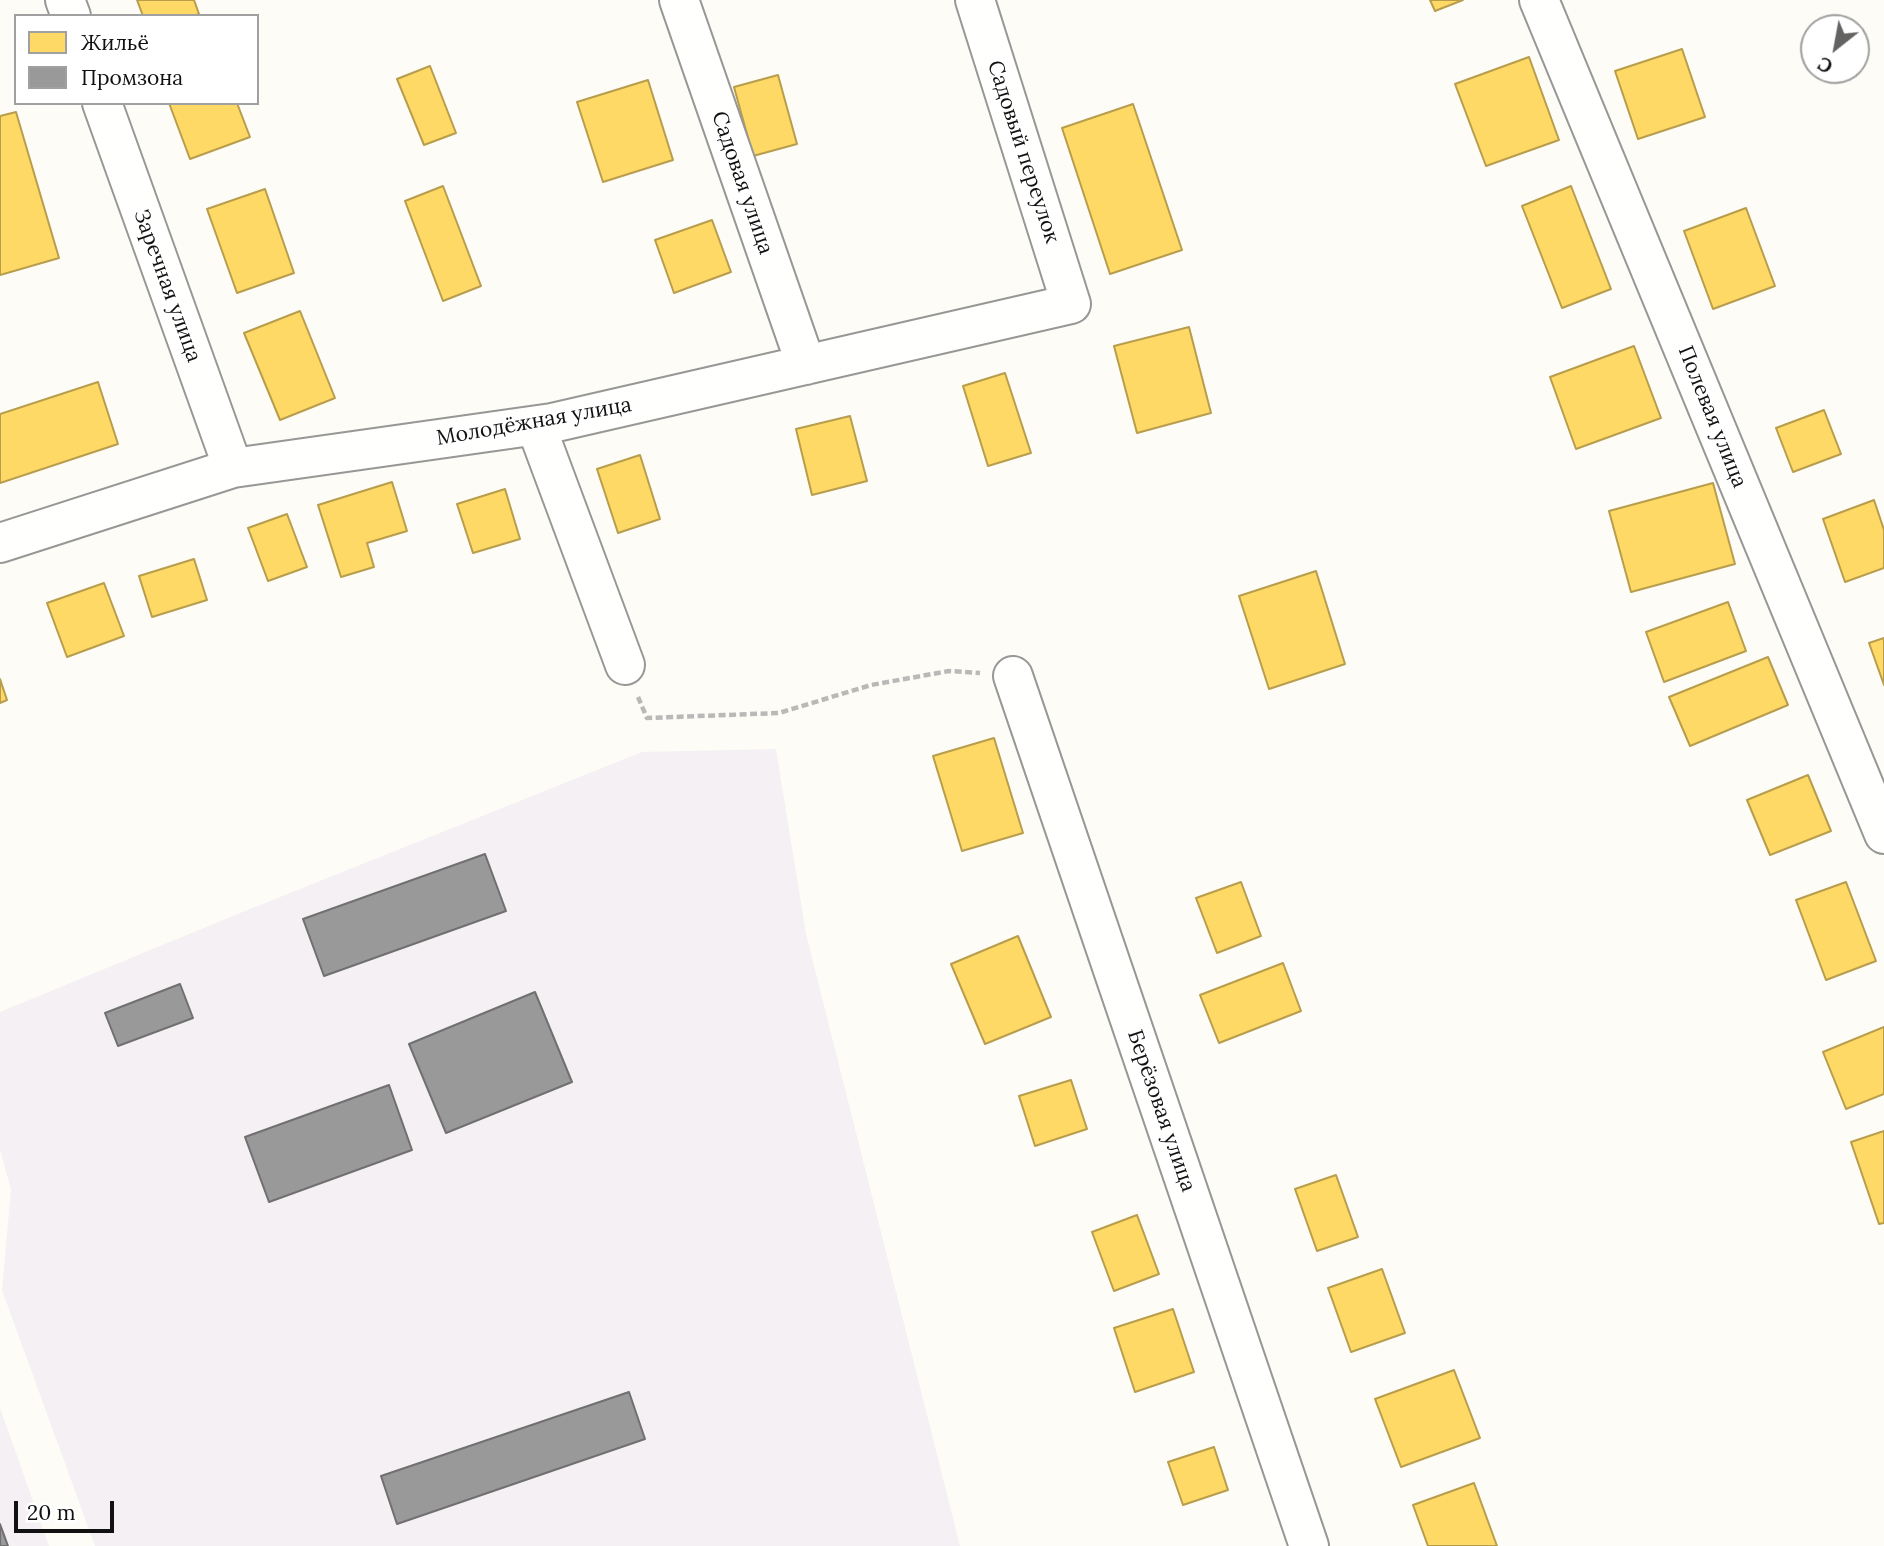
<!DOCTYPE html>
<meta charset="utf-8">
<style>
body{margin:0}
#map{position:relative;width:1884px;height:1546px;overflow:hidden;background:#fdfcf7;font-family:Lora,serif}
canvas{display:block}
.legend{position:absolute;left:14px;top:14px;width:245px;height:91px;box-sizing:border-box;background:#fff;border:2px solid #a0a0a0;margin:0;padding:9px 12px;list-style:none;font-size:21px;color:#111}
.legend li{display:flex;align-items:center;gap:14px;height:35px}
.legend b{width:35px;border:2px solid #a0a0a0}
.north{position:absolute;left:1800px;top:14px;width:70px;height:70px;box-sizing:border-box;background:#fff;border:2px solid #a0a0a0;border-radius:50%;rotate:211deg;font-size:19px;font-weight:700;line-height:28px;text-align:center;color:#111}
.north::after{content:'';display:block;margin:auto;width:24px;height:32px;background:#646362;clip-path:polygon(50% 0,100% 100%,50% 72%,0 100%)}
.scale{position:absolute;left:14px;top:1501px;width:100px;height:32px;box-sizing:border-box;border:4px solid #111;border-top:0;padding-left:9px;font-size:21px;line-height:24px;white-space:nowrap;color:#111;-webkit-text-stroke:5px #fff;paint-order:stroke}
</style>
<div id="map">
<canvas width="1884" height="1546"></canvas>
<ul class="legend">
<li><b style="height:19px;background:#ffd966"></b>Жильё</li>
<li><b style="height:19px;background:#999"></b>Промзона</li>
</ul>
<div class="north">С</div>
<div class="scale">20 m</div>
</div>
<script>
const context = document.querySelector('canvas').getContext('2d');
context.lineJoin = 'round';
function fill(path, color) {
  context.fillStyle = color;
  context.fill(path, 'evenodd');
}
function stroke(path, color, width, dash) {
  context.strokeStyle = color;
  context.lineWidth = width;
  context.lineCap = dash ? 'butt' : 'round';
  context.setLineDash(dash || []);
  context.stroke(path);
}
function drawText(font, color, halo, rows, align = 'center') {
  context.font = font + ' Lora,serif';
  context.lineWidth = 7;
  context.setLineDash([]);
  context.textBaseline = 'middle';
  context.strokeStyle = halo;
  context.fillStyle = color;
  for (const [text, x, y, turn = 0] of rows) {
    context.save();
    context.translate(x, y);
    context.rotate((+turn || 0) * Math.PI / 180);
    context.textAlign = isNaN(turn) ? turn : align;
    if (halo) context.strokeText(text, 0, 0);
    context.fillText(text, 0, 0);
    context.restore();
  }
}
const industrial = new Path2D(`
 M776,749l30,185 154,612h-865l-93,-256 9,-101 -11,-39v-138l240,-99 402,-161z
 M0,1408l49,138h-49z`);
const homes = new Path2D(`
 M137,0h57l5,14 -5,2h-51z
 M1430,0h33l-28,11z
 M1682,49l23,68 -67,22 -23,-68z
 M1529,57l30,83 -73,26 -31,-82z
 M430,66l26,67 -32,12 -27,-66z
 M778,75l19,69 -44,12 -19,-69z
 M648,80l25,80 -70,22 -26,-80z
 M169,103h68l13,34 -60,22z
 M1133,104l49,146 -72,24 -48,-146z
 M16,112l43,146 -59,17v-159z
 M443,186l38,100 -38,15 -38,-100z
 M1571,186l40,103 -49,19 -40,-102z
 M265,189l29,84 -57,20 -30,-84z
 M1746,208l29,78 -62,23 -29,-78z
 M712,220l19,52 -57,21 -19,-53z
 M300,311l35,87 -55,22 -36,-87z
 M1189,327l22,86 -74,20 -23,-87z
 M1634,346l27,72 -85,31 -26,-72z
 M1005,373l26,80 -43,13 -25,-80z
 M98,382l20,62 -118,39v-69z
 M1824,410l17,44 -48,18 -17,-44z
 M850,416l17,65 -55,14 -16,-66z
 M640,455l20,64 -42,14 -21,-64z
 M392,482l15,49 -40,12 7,24 -33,10 -23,-72z
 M1713,483l22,81 -104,28 -22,-81z
 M505,489l15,50 -47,14 -16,-49z
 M1874,500l10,30v38l-39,14 -22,-63z
 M287,514l20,53 -39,14 -20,-53z
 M194,559l13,41 -55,17 -13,-41z
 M1316,571l29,93 -76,25 -30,-93z
 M104,583l20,53 -57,21 -20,-54z
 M1728,602l18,49 -82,31 -18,-50z
 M1884,638v47l-15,-42z
 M1768,657l20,48 -98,41 -21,-49z
 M0,679l7,21 -7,3z
 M994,738l29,95 -61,18 -29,-95z
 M1808,775l23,56 -61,24 -23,-55z
 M1241,882l20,54 -44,17 -21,-55z
 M1846,882l30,79 -50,19 -30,-80z
 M1018,936l33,81 -66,27 -34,-80z
 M1283,963l18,48 -82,32 -19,-48z
 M1884,1027v67l-38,15 -23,-57z
 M1071,1080l16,49 -52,17 -16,-50z
 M1884,1131v92l-5,1 -28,-82z
 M1336,1175l22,62 -41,14 -22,-62z
 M1137,1215l22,59 -45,17 -22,-59z
 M1382,1269l23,64 -54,19 -23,-64z
 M1173,1309l21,63 -59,20 -21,-64z
 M1454,1370l26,68 -79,29 -26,-68z
 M1214,1447l14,43 -45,15 -15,-43z
 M1474,1483l23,63h-69l-15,-41z`);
const industry = new Path2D(`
 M485,854l21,57 -182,65 -21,-57z
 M180,984l13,34 -75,28 -13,-33z
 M535,992l37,90 -126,51 -37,-89z
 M389,1085l23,65 -143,52 -24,-65z
 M629,1392l16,47 -248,85 -16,-48z
 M0,1524l8,22h-8z`);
const path = new Path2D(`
 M638,697l9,21 132,-5 92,-28 78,-14 31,2`);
const minor = new Path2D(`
 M65,0l6,16
 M679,0l127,365
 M1539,0l345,834
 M102,103l131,365
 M536,426l89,239
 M0,543l233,-75 319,-45 519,-119 -96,-304
 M1013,676l296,870`);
const streetNames = [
 ["Садовый переулок",1023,152,72],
 ["Садовая улица",742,183,71],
 ["Заречная улица",167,286,70],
 ["Полевая улица",1712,417,68],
 ["Молодёжная улица",534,422,-10],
 ["Берёзовая улица",1161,1111,71]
];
fill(industrial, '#f5f0f3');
fill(homes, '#ffd966');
stroke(homes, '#b89d4c', 2);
fill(industry, '#999');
stroke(industry, '#707070', 2);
stroke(minor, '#979795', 42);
stroke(path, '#b9b9b8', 4.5, [7, 3.5]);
stroke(minor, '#fffffe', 38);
drawText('21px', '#111', '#fff', streetNames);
</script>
